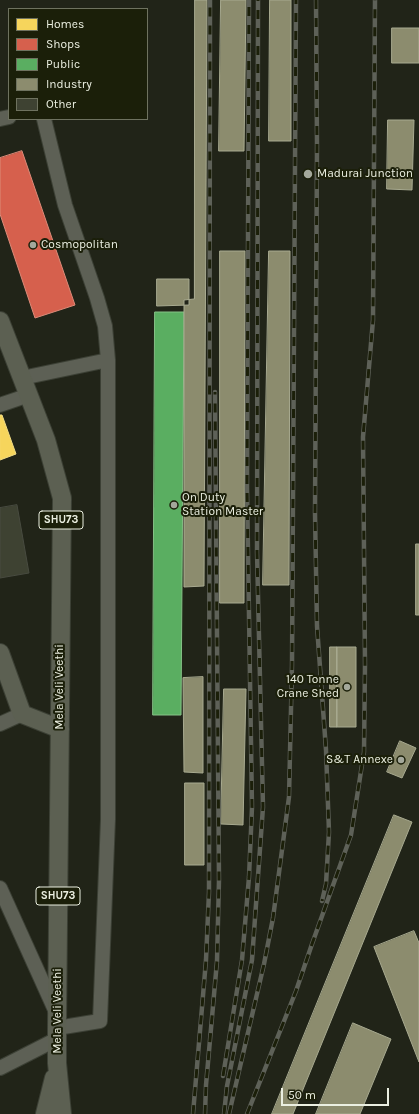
<!DOCTYPE html>
<style>
body{margin:0}
#map{position:relative;width:419px;height:1114px;overflow:hidden;background:#212418;font-family:Karla,sans-serif}
canvas{display:block}
.legend{position:absolute;left:8px;top:8px;width:140px;height:112px;box-sizing:border-box;background:#1b1f09;border:1px solid #6e725f;margin:0;padding:5px 7px;list-style:none;font-size:12px;color:#ebefe1}
.legend li{display:flex;align-items:center;gap:8px;height:20px}
.legend b{width:20px;border:1px solid #6e725f}
.scale{position:absolute;left:281px;top:1088px;width:108px;height:18px;box-sizing:border-box;border:2px solid #ebefe1;border-top:0;padding-left:5px;font-size:12px;line-height:14px;white-space:nowrap;color:#ebefe1;-webkit-text-stroke:3px #1b1f09;paint-order:stroke}
</style>
<div id="map">
<canvas width="419" height="1114"></canvas>
<ul class="legend">
<li><b style="height:11px;background:#f6d55c"></b>Homes</li>
<li><b style="height:11px;background:#d6604d"></b>Shops</li>
<li><b style="height:11px;background:#5aae61"></b>Public</li>
<li><b style="height:11px;background:#8c8c6e"></b>Industry</li>
<li><b style="height:11px;background:#3e4232"></b>Other</li>
</ul>
<div class="scale">50 m</div>
</div>
<script>
const context = document.querySelector('canvas').getContext('2d');
context.lineJoin = 'round';
function fill(path, color) {
  context.fillStyle = color;
  context.fill(path, 'evenodd');
}
function stroke(path, color, width, dash) {
  context.strokeStyle = color;
  context.lineWidth = width;
  context.lineCap = dash ? 'butt' : 'round';
  context.setLineDash(dash || []);
  context.stroke(path);
}
function drawText(font, color, halo, rows, align = 'center') {
  context.font = font + ' Karla,sans-serif';
  context.lineWidth = 4;
  context.setLineDash([]);
  context.textBaseline = 'middle';
  context.strokeStyle = halo;
  context.fillStyle = color;
  for (const [text, x, y, turn = 0] of rows) {
    context.save();
    context.translate(x, y);
    context.rotate((+turn || 0) * Math.PI / 180);
    context.textAlign = isNaN(turn) ? turn : align;
    if (halo) context.strokeText(text, 0, 0);
    context.fillText(text, 0, 0);
    context.restore();
  }
}
const homes = new Path2D(`
 M0,415h2l14,39 -16,6z`);
const shops = new Path2D(`
 M22,151l53,154 -40,13 -35,-104v-56z`);
const public = new Path2D(`
 M155,312h29l-3,403h-28z`);
const industry = new Path2D(`
 M195,0h12l-3,586 -20,1v-287l10,-1z
 M221,0h25l-2,151h-25z
 M270,0h21v141h-22z
 M392,28h27v35h-27z
 M388,120h26l-2,70 -25,-1z
 M220,251h25l-1,352h-24z
 M269,251h21l-1,334h-26z
 M157,279h32v26l-32,1z
 M416,544h3v71h-3z
 M330,647h7v80h-7z
 M337,647h19v80h-19z
 M203,677v96l-19,-1 -1,-94z
 M224,689h22l-3,136 -22,-1z
 M400,741l16,7 -14,30 -15,-6z
 M185,783h19v82h-19z
 M394,815l18,7 -119,292h-21z
 M414,931l5,12v119l-45,-115z
 M353,1023l38,16 -31,75h-44z`);
const building = new Path2D(`
 M17,505l12,68 -29,5v-70z`);
const minor = new Path2D(`
 M0,119l9,-2
 M44,119l21,86 32,93 8,28 3,34v459l-8,202 -43,7
 M22,378l86,-18
 M0,405l29,-10
 M0,724l22,-10
 M0,888l56,124
 M0,1068l57,-29`);
const major = new Path2D(`
 M0,321l46,119 16,58 -5,530v35l5,51
 M0,653l22,61 38,15
 M45,1114l9,-36`);
const rail = new Path2D(`
 M316,0l1,145 -2,368 2,113 9,124 3,82 -3,52 -4,17
 M223,1076l19,-116 7,-83 3,-70 -5,-320 2,-487
 M193,1114l13,-154 3,-68 1,-892
 M205,1114l1,-29 11,-124 2,-81 -4,-488
 M224,1114l3,-28 25,-126 11,-153 -6,-255 1,-552
 M229,1114l35,-150 9,-46 16,-121 3,-132 4,-665
 M247,1114l49,-123 16,-47 39,-109 13,-83 1,-87 -2,-228 10,-117 2,-320`);
const markers = [
 [308,174,5,"#a4a89b"],
 [33,245,4,"#a4a89b"],
 [174,505,4,"#a4a89b"],
 [347,687,4,"#a4a89b"],
 [401,760,4,"#a4a89b"]
];
const shields = [
 [61,520,44],
 [58,896,44]
];
const shieldNames = [
 ["SHU73",61,520],
 ["SHU73",58,896]
];
const poiNames = [
 ["Madurai Junction",317,174],
 ["Cosmopolitan",41,245],
 ["On Duty",182,498],
 ["Station Master",182,512],
 ["140 Tonne",339,680,"right"],
 ["Crane Shed",339,694,"right"],
 ["S&T Annexe",393,760,"right"]
];
const streetNames = [
 ["Mela Veli Veethi",60,687,-90],
 ["Mela Veli Veethi",58,1011,-90]
];
fill(homes, '#f6d55c');
stroke(homes, '#f3dd84', 1);
fill(shops, '#d6604d');
stroke(shops, '#dc8b79', 1);
fill(public, '#5aae61');
stroke(public, '#86c287', 1);
fill(industry, '#8c8c6e');
stroke(industry, '#a8aa90', 1);
fill(building, '#3e4232');
stroke(building, '#484b40', 1);
stroke(minor, '#3c4035', 16);
stroke(major, '#3c4035', 20);
stroke(minor, '#5d6055', 14);
stroke(major, '#5c6052', 18);
stroke(rail, '#5e6158', 4.5);
stroke(rail, '#1b1f09', 3, [9]);
for (const [x, y, r, color] of markers) {
  const dot = new Path2D();
  dot.arc(x, y, r, 0, 2 * Math.PI);
  context.fillStyle = color;
  context.fill(dot);
  stroke(dot, '#1b1f09', 1.5);
}
for (const [x, y, w] of shields) {
  const box = new Path2D();
  box.roundRect(x - w / 2, y - 9, w, 18, 3);
  context.fillStyle = '#1b1f09';
  context.fill(box);
  stroke(box, '#ebefe1', 1);
}
drawText('bold 11px', '#ebefe1', null, shieldNames);
drawText('12px', '#ebefe1', '#1b1f09', poiNames, 'left');
drawText('12px', '#ebefe1', '#1b1f09', streetNames);
</script>
